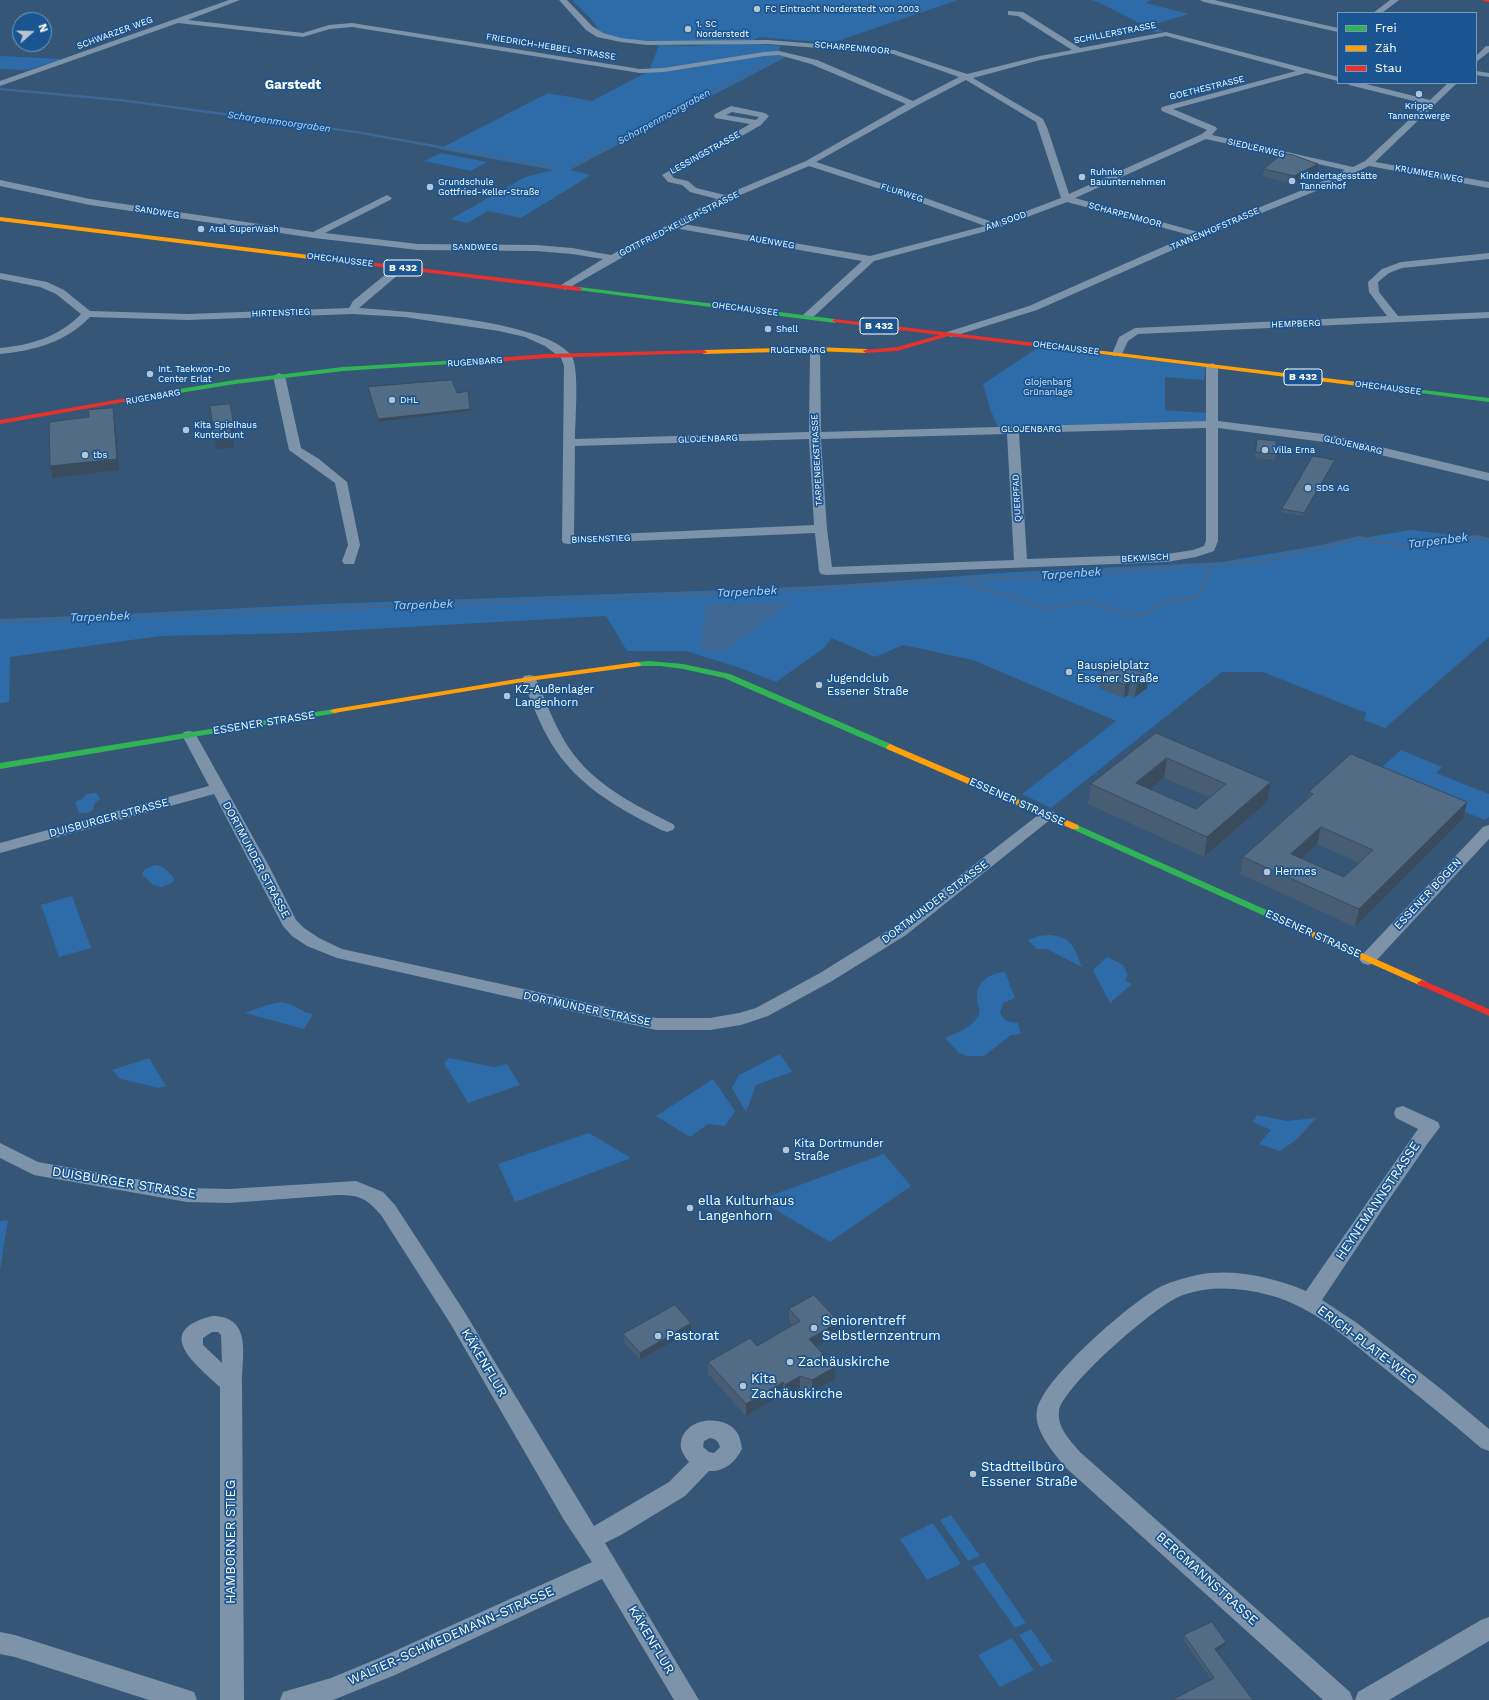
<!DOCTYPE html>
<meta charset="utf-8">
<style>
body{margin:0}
#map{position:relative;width:1489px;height:1700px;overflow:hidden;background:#355677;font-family:"Work Sans",sans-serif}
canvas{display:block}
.legend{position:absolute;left:1337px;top:12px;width:140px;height:72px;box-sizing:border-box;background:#1a5592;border:1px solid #7699be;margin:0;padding:5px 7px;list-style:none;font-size:12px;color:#fff}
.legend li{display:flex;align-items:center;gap:8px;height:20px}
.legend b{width:20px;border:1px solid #7699be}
.north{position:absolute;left:12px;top:12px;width:40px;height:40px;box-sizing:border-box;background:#1a5592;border:1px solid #7699be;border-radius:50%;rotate:70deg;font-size:11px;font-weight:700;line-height:16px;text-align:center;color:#fff}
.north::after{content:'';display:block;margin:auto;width:14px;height:18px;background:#b8c4cf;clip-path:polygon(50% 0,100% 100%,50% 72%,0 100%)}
</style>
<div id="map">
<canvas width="1489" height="1700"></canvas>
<ul class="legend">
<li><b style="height:5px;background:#30b455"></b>Frei</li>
<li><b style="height:5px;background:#ff9f0a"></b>Zäh</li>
<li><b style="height:5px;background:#e5322d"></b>Stau</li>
</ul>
<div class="north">N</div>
</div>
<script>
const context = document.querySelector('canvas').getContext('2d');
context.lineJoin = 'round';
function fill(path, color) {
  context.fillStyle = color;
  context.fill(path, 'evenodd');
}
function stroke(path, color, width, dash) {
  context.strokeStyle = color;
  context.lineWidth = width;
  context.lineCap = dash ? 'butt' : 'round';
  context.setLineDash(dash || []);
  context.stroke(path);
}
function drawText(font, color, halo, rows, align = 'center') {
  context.font = font + ' "Work Sans",sans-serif';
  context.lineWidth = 3.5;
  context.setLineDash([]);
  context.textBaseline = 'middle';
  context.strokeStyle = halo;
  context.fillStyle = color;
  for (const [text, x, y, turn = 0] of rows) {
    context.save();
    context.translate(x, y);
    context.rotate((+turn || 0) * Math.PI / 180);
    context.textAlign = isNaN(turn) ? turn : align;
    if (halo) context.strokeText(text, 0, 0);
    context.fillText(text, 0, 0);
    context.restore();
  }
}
const green = new Path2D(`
 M572,0h386l-127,43 -72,-6 -6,3 -106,3 -45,-8 -10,-15z
 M1089,0h62l-5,3 43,11 -37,11 11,7h-6l-61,-31z
 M748,43l33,3 -4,8 9,3 -216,113 21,5 -70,43 -33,-7 -21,12 -16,-4 74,-42 28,-7 -114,-21 109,-56 44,8 57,-30 10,-26 32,1z
 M0,56l62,3 -34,11 -28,-1z
 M441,153l46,9 -16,9 -47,-10z
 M1039,347l166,20 -1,13 -39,-3v33l41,3v8l-208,6 -8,-18 -7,-25z
 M1410,530l79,9v98l-104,91 -21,-8 2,-7 -103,-41h-41l-171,136 -29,-14 94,-73 -143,-61 -70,-15 -28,12 -43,-19 -8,10 -48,34 -36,-14 -54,-17h-59l-21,-35 -305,17 -141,3 -150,21 -1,45 -9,1v-83l325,-16 487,-17 203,-15 207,-10z
 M1401,750l41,17 -6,6 53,21v23l-4,3 -42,-17 -62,-35z
 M96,793l4,6 -5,4 -2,7 -7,3h-7l-4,-11 7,-3 5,-5z
 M154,865c10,1 13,5 20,13l-1,4 -11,5 -9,-2 -11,-11 2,-4z
 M72,896l19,52 -32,9 -18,-52z
 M1049,935c23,1 25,13 33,32l-35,-18h-11l-8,-9 10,-4z
 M1107,957l16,8 5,10 -3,5 7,4 -22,19 -17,-33z
 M1005,972l10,26 -12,5 -3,9c4,9 8,10 18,11l3,11 -10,1 -27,21h-16l-9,-3 -14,-15c11,-5 27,-10 33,-22 4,-6 -1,-11 -1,-18 0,-17 13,-25 28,-26z
 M281,1002c15,2 20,11 32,12l-9,15 -59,-16 22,-8z
 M780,1054l12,18 -36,13 -10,27 -14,-24 7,-13z
 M149,1058l17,28 -7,2 -38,-9 -9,-9z
 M449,1058l45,9 13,-3 13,21 -52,18 -24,-40z
 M713,1079l22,32 -10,15 -17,-2 -18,13 -34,-21z
 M1257,1115l30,6 29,-3 -20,22 -16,11 -21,-7 12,-14 -18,-8z
 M589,1133l42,25 -116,44 -17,-38z
 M884,1154l27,32 -81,56 -71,-42z
 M8,1220l-8,50v-49z
 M951,1515l29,41 -12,5 -28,-41z
 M933,1523l28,41 -34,16 -27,-41z
 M984,1562l42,61 -11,5 -43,-61z
 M1031,1629l22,32 -12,6 -22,-32z
 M1012,1638l22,32 -34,17 -22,-32z`);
const water = new Path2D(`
 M791,602l-69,51 -21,-4 5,-44z`);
const streamFar1 = new Path2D(`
 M0,89l120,11 236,32 200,36
 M571,167l106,-57v-2l31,-17 10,-2 60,-33`);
const stream = new Path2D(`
 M963,582l85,27 37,-7 23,6 21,8 18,-3 15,-10 36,-6 7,-13 4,-19
 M0,621l658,-25 366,-19 235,-15 100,-24 47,8 72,-9 11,3`);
const street = new Path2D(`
 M229,0h11l-52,20 115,13 26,-8 23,-2 288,46 24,-1 100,-16 15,-1 38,9 96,41 46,-24 -66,-23 -125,-10 -121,1 -26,-3 -24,-5 -11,-7 -27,-30h8l25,26 11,7 18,5 26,3 121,-1 126,10 73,24 73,-18 32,-6 -54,-34 -10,-1v-4l15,1 57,36 86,-16 172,45v4l-32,-8 -133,36 43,18 1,2 -5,6 141,32 12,-6 61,-57 -77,-19 -1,-2h14l68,17 18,-17h9l-82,79 114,20v6l-120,-22 -48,23 -119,48 -165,73 -86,27 -5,-3 1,-2 82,-26 161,-71 -123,-33 -69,26 -124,33 -63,58h-8l-1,-2 1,-2 59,-54 -188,-33 -109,62 -5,-3 1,-2 42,-26 -31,-5 -36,-3 -118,-1 -104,-12 -224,-33 -90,-19v-6l90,19 223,33 74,-37 5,3 -2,2 -65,33 93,11 118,1 36,3 39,7 106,-56 -27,-7 -8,-7 -14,-3 -6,-7 88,-51 -35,-6 -1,-2 1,-2 16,-8 34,7 4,3 -8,9 -89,51 2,2 14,3 8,7 29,7 81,-34 100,-57 -95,-40 -32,-9 -15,1 -100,16 -24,1 -288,-46 -22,2 -27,8 -125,-14 -178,63v-5zM1166,36l130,35 -134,36 -1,2 1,2 45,19 -5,4 -133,60 -21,-64 -5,-11 -70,-41 67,-18zM966,80l70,42 25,76 -66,25 -78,-28 -101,-33 100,-56zM732,112l27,5 -3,3 -30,-5zM1206,139l139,31 -30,15 -117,47 -123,-34zM809,166l102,33 74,27 -115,30 -187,-32 43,-23z
 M1200,0h14l124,28v4l-134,-30z
 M1390,0h9l-17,13h-9z
 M1486,46h3v6l-13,10v-6z
 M1476,71l13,2v4l-13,-2z
 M1489,253v6l-87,9 -13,5 -11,9 1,10 19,24 91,-4v6l-351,16 -10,7 -7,15h-8l-1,-2 7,-17 16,-9 252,-12 -18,-24 -1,-10 14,-13 19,-7z
 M401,264l5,3 -1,2 -46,39c43,3 186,13 212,47 9,12 4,67 4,84l234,-7 1,-83 5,-3 5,3 1,83 385,-11v-55l6,-3 6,3v55l113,14 158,38v8l-158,-38 -113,-15v113l-4,10 -18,6 -29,5 -341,13 -5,-1 -2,-3 -4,-38 -247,11 -5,-1 -1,-3 2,-174 -3,-8 -16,-12 -20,-9 -26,-6 -95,-14 -52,-3 -164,6 -98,-3c-24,25 -56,34 -90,37v-6c31,-3 59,-11 81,-34l-25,-20 -16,-7 -40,-8v-6l47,9 17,8 26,21 98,3 161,-6 4,-7 44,-36zM1206,428v113l-2,5 -11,4 -26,4 -140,5 -8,-126zM1007,434l7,126 -182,7 -5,-38 -6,-90zM809,439l5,86 -240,11 1,-90z
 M279,373l6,3 16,72 18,11 28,23 13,63 -6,19h-10l-2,-3 6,-16 -13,-62 -46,-33 -16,-74z
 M529,675l5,1 2,3c10,23 19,48 33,69 25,37 66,57 104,76l2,3 -2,3 -6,2 -6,-2c-43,-22 -84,-44 -110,-87 -12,-20 -20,-43 -29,-64l2,-3z
 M189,731l5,1 2,3 73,131 27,54 8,8 15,10 23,11 314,69h54l29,-5 17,-5 64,-35 74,-46 148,-115 6,-2 6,2 2,3 -150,120 -74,46 -64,35 -27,9 -31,5h-54l-319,-72 -30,-12 -15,-10 -9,-10 -69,-132 -214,59v-10l209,-57 -27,-51 2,-3z
 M1489,825v14l-115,124 -6,2 -6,-2 -3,-4 3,-4 121,-128z
 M1403,1106l35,16 2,5 -12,16 -40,58 -66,99 35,23 89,70 43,36v22l-8,-3c-33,-29 -68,-56 -102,-84 -34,-27 -67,-58 -110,-69 -28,-7 -57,-10 -86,0 -24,7 -121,92 -124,116 -2,17 11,29 21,41l270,240 3,8h-30l-259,-234c-11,-15 -31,-36 -27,-56 6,-32 96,-110 125,-124 11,-5 23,-8 35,-11 36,-7 75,2 109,16l112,-162 -22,-11 -2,-5 2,-5z
 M0,1143l38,19 149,26 42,1 127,-8 27,11 12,13 69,106 130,215 75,-44 20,-20c-4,-5 -10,-13 -8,-20 4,-24 41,-28 55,-11 4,5 5,12 6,18 -7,13 -17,23 -33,22l-24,25 -64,39 -16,8 94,157h-25l-72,-121 -207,96 -62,25h-53l3,-8 48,-14 46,-19 215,-97 -28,-42 -114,-197 -69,-108c-15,-17 -21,-20 -44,-20l-108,8 -42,-1 -153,-27 -34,-17zM710,1438c6,1 8,3 10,9l-6,6 -5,-1 -6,-5 1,-6z
 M212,1316c41,0 30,40 30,68l2,316h-24v-313c-25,-23 -68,-56 -8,-71zM212,1332h6l3,3 1,28 -19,-18v-7z
 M1489,1617v24l-100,59h-34l3,-8 123,-72z
 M0,1632l15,3 170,54 9,3 3,8h-48l-134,-43 -15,-3z`);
const fast = new Path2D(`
 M579,287l256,32 3,2 -3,2 -258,-33 -1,-1z
 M494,358l3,2 -1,1 -153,10 -108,13 -68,11 -3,-2 3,-2 68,-11 108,-13z
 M1399,387l90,11v4l-92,-12 -1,-1z
 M649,661l34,3 47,10 163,71 1,2 -4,3 -3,-1 -163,-71 -41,-9 -23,-3h-23l-4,-2 4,-2z
 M334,709l4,2 -1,2 -337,56v-6z
 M1075,824l209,94 2,2 -2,2h-6l-206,-93 -1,-2 1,-2z`);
const slow = new Path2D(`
 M0,217l309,38 3,2 -3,2 -309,-38z
 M815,347l51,2 3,2 -3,2 -51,-2 -111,3 -3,-2 3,-2z
 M1087,349l312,38 3,2 -3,2 -314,-39v-2z
 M637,662l4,2 -1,2 -111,15 -195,32 -4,-2 4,-2 195,-32z
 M890,744l188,81 1,2 -1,2h-6l-185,-80 -1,-2z
 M1281,917l144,64 2,2 -5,3 -3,-1 -141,-63 -2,-2z`);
const jam = new Path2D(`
 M1482,0h7v2l-6,-1z
 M309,255l270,32 3,2 -3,2 -272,-33 -1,-1z
 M835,319l252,30 3,2 -3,2 -138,-17 -52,15 -31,2 -3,-2 1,-1 33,-3 43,-12 -107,-13v-2z
 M704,350l3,2 -1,1 -160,5 -52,4 -3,-2 3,-2 52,-4z
 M167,391l3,2 -1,1 -169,30v-4z
 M1422,980l67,29v7l-70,-31 -2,-2z`);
const wall = new Path2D(`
 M1264,169l53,3 -24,12 -30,-8z
 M368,387l89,6 13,18 -92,11z
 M1257,439l19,15 -1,6 -20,-2z
 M1335,460l-1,3 -31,53 -22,-4 1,-3z
 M1099,670l50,5 -2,13 -12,9 -7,-2 -4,3 -25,-10v-4l-2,-1z
 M1156,733l111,69 -63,55 -116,-53 3,-20zM1164,778l46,20 -14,11 -46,-20z
 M1309,792l154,27 -108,108 -115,-53 3,-17 64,-58zM1317,844l42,19 -15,14 -42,-19z
 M789,1309l50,25 -23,13 19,32 -23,13 -12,-4 -15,9 -2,-3 -37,22 -38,-42v-12l49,-16 35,-21 -3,-4z
 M691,1323l1,7 -52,30 -16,-18 -1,-8z
 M1184,1635l42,7 -1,4 -9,5 37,49 -42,-21 -28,-40z`);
const shadedWall = new Path2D(`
 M1318,164l-1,8 -24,12 1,-8z
 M113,408l2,11 4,51 -66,8 -3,-12z
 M470,409v2l-92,11v-3z
 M234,425l2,9h-4l-2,-8z
 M233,438l1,9 -17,2 -2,-9z
 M1335,460l-1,3 -31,53 1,-3z
 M1149,675l-2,13 -12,9 2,-13z
 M1130,682l-2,13 -4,3 1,-13z
 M1167,758l-3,20 -31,25 3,-20z
 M1271,782l-4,20 -63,55 3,-20z
 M1467,802l-4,17 -108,108 4,-18z
 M1321,827l-4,17 -29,27 3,-17z
 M839,1322v12l-30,17v-12z
 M691,1323l1,7 -52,30v-7z
 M835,1367v12l-23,13v-12z
 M800,1376v12l-15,9v-12z
 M783,1382v12l-37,22v-12z
 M1226,1642l-1,4 -11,7 1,-4z`);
const building = new Path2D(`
 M1283,153l10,2 25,9 -24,12 -30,-7z
 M452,380l5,13 11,-2 2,18 -92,10 -10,-32z
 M230,404l4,21 -4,1 3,12 -18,2 -5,-34z
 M113,408l4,51 -67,7 -1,-44 40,-5 -1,-7z
 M1257,439l19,2v13l-20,-2z
 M1313,456l22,4 -31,53 -22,-4z
 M1112,661l37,14 -12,9 -7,-2 -5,3 -24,-10 3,-3 -5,-2z
 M1156,733l115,49 -64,55 -116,-53zM1167,758l59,26 -30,25 -60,-26z
 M1351,754l116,48 -108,107 -116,-52 70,-63 -4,-2zM1321,827l52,23 -29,27 -53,-23z
 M814,1295l25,27 -30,17 26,28 -23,13 -12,-4 -15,9 -2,-3 -37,22 -38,-42 42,-24 7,8 43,-25 -11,-12z
 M675,1305l16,18 -51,30 -17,-19z
 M1212,1622l14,20 -11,7 38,51h-81l42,-22 -30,-43z`);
const markers = [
 [757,9,4,"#b8c4cf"],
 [688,29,4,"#b8c4cf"],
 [1419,94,4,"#b8c4cf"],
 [1082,177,4,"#b8c4cf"],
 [1292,181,4,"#b8c4cf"],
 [430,187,4,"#b8c4cf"],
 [201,229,4,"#b8c4cf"],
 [768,329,4,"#b8c4cf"],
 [150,374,4,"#b8c4cf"],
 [392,400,4,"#b8c4cf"],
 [186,430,4,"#b8c4cf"],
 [1265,450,4,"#b8c4cf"],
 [85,455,4,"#b8c4cf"],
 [1308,488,4,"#b8c4cf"],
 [1069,672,4,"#b8c4cf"],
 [819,685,4,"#b8c4cf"],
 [507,696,4,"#b8c4cf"],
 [1267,872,4,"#b8c4cf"],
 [786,1150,4,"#b8c4cf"],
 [690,1208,4,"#b8c4cf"],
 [814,1328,4,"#b8c4cf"],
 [658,1336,4,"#b8c4cf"],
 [790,1362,4,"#b8c4cf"],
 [743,1386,4,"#b8c4cf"],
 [973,1474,4,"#b8c4cf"]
];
const farPoinames = [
 ["FC Eintracht Norderstedt von 2003",765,9],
 ["1. SC",696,24],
 ["Norderstedt",696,34],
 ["Krippe",1419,106,"center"],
 ["Tannenzwerge",1419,116,"center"],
 ["Ruhnke",1090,172],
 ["Bauunternehmen",1090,182],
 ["Kindertagesstätte",1300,176],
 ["Tannenhof",1300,186],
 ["Grundschule",438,182],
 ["Gottfried-Keller-Straße",438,192],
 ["Aral SuperWash",209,229],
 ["Shell",776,329],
 ["Int. Taekwon-Do",158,369],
 ["Center Erlat",158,379],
 ["DHL",400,400],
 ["Kita Spielhaus",194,425],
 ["Kunterbunt",194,435],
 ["Villa Erna",1273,450],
 ["tbs",93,455],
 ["SDS AG",1316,488]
];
const farStreetnames = [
 ["SCHWARZER WEG",115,33,-20],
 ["SCHILLERSTRASSE",1115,33,-11],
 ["FRIEDRICH-HEBBEL-STRASSE",551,47,9],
 ["SCHARPENMOOR",852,48,5],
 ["GOETHESTRASSE",1207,88,-14],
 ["SIEDLERWEG",1256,148,13],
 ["LESSINGSTRASSE",705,153,-29],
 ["KRUMMER WEG",1429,174,10],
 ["FLURWEG",902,193,18],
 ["SANDWEG",157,212,9],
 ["SCHARPENMOOR",1125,215,15],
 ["AM SOOD",1006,221,-19],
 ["GOTTFRIED-KELLER-STRASSE",679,224,-27],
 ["TANNENHOFSTRASSE",1215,229,-23],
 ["AUENWEG",772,242,10],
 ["SANDWEG",475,247],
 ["OHECHAUSSEE",340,260,7],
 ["OHECHAUSSEE",745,309,7],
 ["HIRTENSTIEG",281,313,-2],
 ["HEMPBERG",1296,324,-2],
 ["OHECHAUSSEE",1066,348,7],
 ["RUGENBARG",798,350],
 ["RUGENBARG",475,362,-4],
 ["OHECHAUSSEE",1388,388,7],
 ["RUGENBARG",153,397,-10],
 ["GLOJENBARG",1031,429],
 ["GLOJENBARG",708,439,-2],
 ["GLOJENBARG",1353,445,13],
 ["TARPENBEKSTRASSE",817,460,-93],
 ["QUERPFAD",1017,498,-93],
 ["BINSENSTIEG",601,539,-2],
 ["BEKWISCH",1145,558,-3]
];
const farParknames = [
 ["Glojenbarg",1048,382],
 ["Grünanlage",1048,392]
];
const farWaternames = [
 ["Scharpenmoorgraben",664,117,-29],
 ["Scharpenmoorgraben",279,122,8]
];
const shields = [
 [403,268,38],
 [879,326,38],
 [1303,377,38]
];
const shieldNames = [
 ["B 432",403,268],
 ["B 432",879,326],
 ["B 432",1303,377]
];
const poiNames = [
 ["Bauspielplatz",1077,666],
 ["Essener Straße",1077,679],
 ["Jugendclub",827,679],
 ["Essener Straße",827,692],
 ["KZ-Außenlager",515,690],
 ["Langenhorn",515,703],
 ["Hermes",1275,872],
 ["Kita Dortmunder",794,1144],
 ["Straße",794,1157]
];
const streetNames = [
 ["ESSENER STRASSE",264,723,-9],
 ["ESSENER STRASSE",1017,802,24],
 ["DUISBURGER STRASSE",109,818,-15],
 ["DORTMUNDER STRASSE",256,860,62],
 ["ESSENER BOGEN",1428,894,-47],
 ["DORTMUNDER STRASSE",935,902,-37],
 ["ESSENER STRASSE",1313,934,24],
 ["DORTMUNDER STRASSE",587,1009,12]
];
const waterNames = [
 ["Tarpenbek",1438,541,-7],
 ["Tarpenbek",1071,574,-4],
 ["Tarpenbek",747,592,-3],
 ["Tarpenbek",423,605,-2],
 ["Tarpenbek",100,617,-2]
];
const farDistrictnames = [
 ["Garstedt",293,85]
];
const nearStreetnames = [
 ["DUISBURGER STRASSE",124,1183,9],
 ["HEYNEMANNSTRASSE",1378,1201,-56],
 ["ERICH-PLATE-WEG",1367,1345,37],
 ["KÄKENFLUR",484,1363,59],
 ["HAMBORNER STIEG",231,1542,-90],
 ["BERGMANNSTRASSE",1207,1579,42],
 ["WALTER-SCHMEDEMANN-STRASSE",451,1636,-24],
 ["KÄKENFLUR",651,1640,59]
];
const nearPoinames = [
 ["ella Kulturhaus",698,1201],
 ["Langenhorn",698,1216],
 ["Seniorentreff",822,1321],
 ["Selbstlernzentrum",822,1336],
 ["Pastorat",666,1336],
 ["Zachäuskirche",798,1362],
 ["Kita",751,1379],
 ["Zachäuskirche",751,1394],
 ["Stadtteilbüro",981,1467],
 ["Essener Straße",981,1482]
];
fill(green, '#2d6ca8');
fill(water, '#3e6893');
stroke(streamFar1, '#3e6893', 2.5);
stroke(stream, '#3e6893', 4);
fill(street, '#7d93a9');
fill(fast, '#30b455');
fill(slow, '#ff9f0a');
fill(jam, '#e5322d');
fill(wall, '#475d73');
fill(shadedWall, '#394c5e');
fill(building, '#526c86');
stroke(building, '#394c5e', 1);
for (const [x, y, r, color] of markers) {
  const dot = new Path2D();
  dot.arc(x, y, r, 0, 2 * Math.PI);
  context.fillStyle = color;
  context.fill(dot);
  stroke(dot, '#1a5592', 1.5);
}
drawText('9px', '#fff', '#1a5592', farPoinames, 'left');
drawText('9px', '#fff', '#1a5592', farStreetnames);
drawText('9px', '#d0e6fb', '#1a5592', farParknames);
drawText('italic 10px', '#b6d7f6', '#1a5592', farWaternames);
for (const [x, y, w] of shields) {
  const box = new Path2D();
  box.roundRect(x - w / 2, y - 8, w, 16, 3);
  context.fillStyle = '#1a5592';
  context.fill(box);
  stroke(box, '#fff', 1);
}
drawText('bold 10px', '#fff', null, shieldNames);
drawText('11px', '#fff', '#1a5592', poiNames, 'left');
drawText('11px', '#fff', '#1a5592', streetNames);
drawText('italic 12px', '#b6d7f6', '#1a5592', waterNames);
drawText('bold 13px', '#fff', '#1a5592', farDistrictnames);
drawText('13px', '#fff', '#1a5592', nearStreetnames);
drawText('13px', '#fff', '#1a5592', nearPoinames, 'left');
</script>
